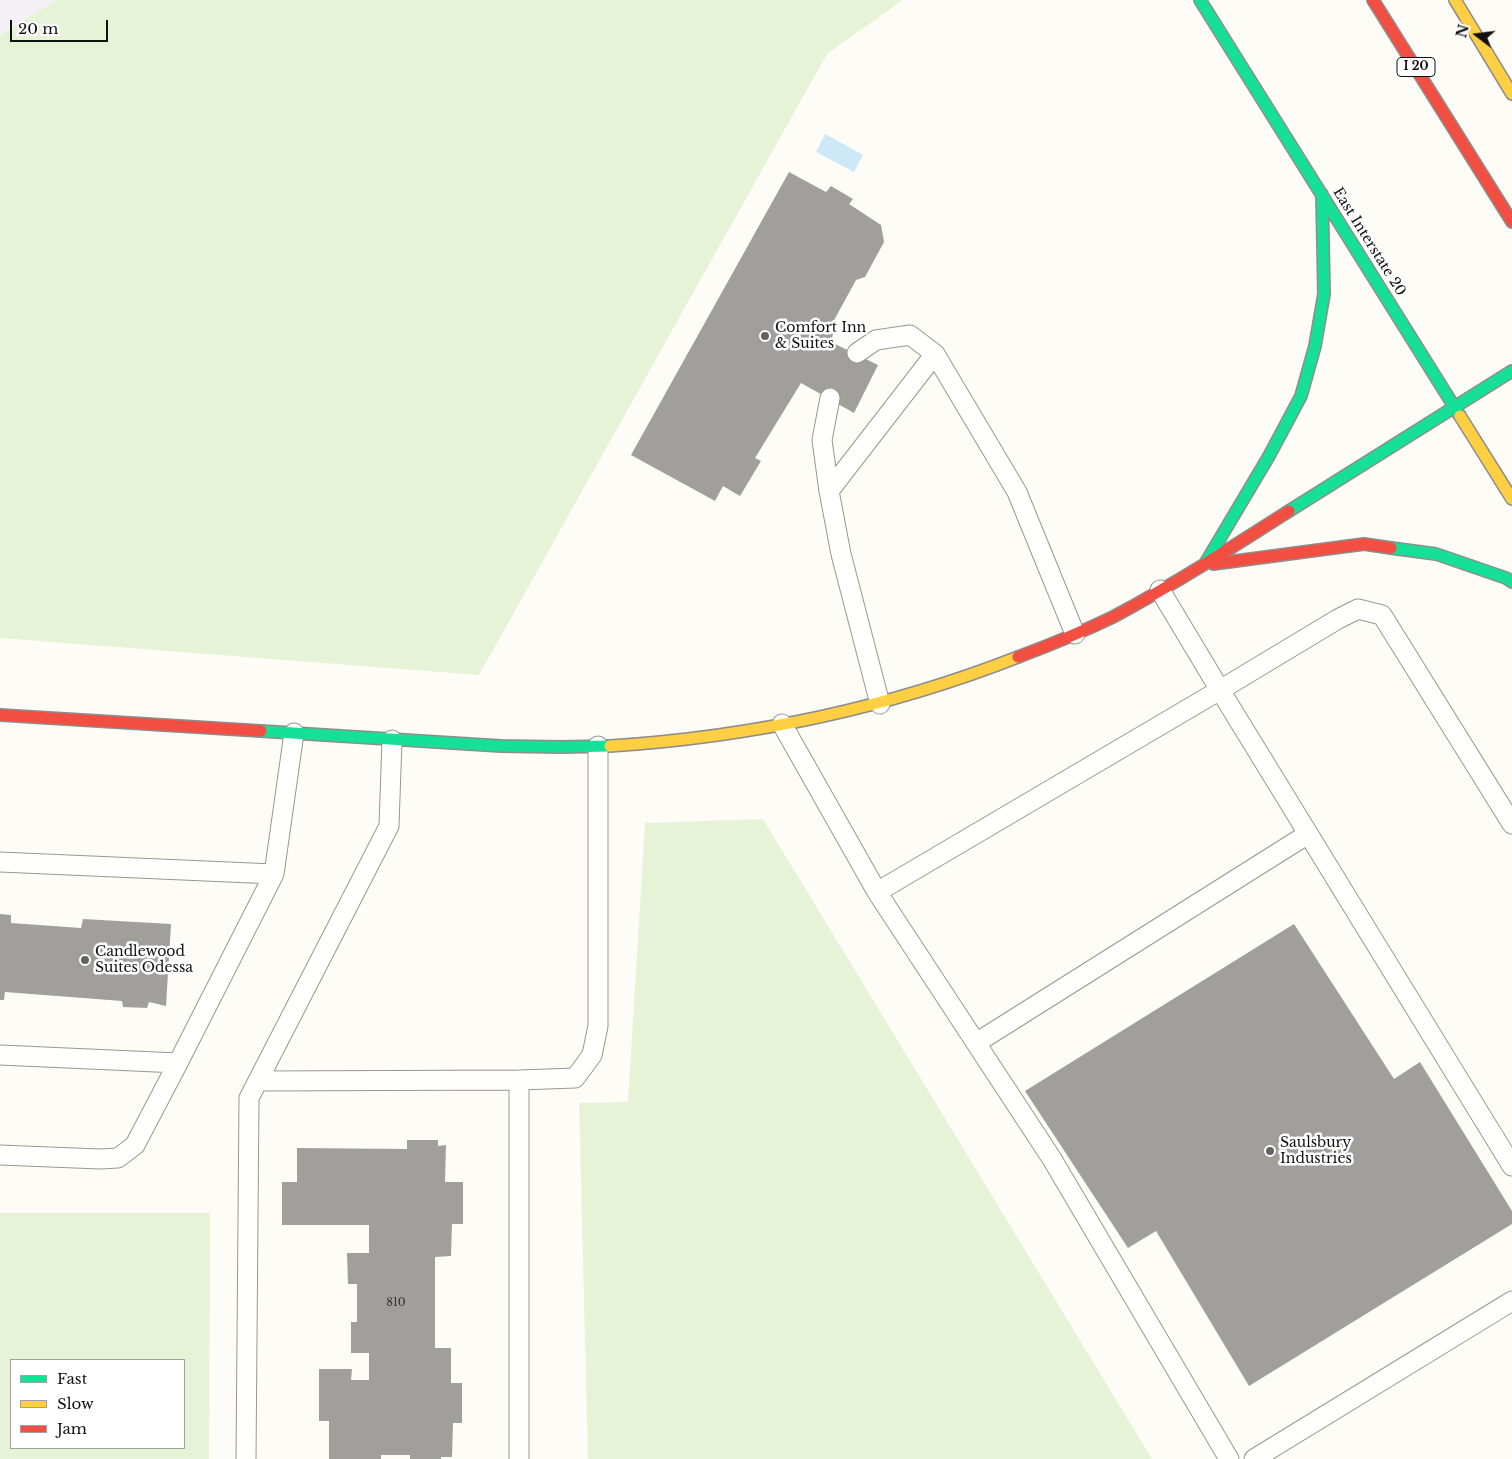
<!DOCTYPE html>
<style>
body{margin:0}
#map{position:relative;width:1512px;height:1459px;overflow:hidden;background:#fdfcf7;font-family:"Libre Baskerville",serif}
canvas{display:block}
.legend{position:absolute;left:10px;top:1359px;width:175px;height:90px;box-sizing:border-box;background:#fff;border:1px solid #a0a0a0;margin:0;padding:6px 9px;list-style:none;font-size:15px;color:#111}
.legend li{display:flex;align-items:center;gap:10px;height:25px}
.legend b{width:25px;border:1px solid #a0a0a0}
.north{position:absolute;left:1452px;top:10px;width:50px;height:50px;-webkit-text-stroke:4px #fff;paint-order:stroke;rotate:285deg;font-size:14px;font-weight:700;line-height:20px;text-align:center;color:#111}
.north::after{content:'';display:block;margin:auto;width:18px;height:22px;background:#111;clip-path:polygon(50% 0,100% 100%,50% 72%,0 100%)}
.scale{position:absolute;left:10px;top:20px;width:98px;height:22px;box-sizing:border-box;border:2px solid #111;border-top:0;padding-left:6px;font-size:15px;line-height:18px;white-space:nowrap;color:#111;-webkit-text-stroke:4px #fff;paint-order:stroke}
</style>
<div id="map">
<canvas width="1512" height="1459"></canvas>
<ul class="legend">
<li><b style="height:6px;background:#16e098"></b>Fast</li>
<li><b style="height:6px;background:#ffcf43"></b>Slow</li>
<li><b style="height:6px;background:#f24e42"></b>Jam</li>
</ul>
<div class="north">N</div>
<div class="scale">20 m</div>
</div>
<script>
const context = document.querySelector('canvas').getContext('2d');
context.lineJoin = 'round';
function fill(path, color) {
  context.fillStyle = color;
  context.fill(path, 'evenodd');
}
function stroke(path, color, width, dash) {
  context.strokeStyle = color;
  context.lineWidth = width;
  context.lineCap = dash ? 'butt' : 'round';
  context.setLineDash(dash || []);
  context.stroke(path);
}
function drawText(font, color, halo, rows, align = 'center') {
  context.font = font + ' "Libre Baskerville",serif';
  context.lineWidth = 5;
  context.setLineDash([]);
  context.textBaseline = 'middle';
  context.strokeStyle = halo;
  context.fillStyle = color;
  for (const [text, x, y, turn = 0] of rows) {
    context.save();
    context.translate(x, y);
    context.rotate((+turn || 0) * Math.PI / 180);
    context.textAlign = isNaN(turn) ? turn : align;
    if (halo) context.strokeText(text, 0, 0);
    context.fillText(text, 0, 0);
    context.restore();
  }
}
const industrial = new Path2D(`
 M0,0h57l-57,35z`);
const green = new Path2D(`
 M57,0h846l-76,54 -348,621 -479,-37v-603z
 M763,819l389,640h-564l-9,-356 49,-1 17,-279z
 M0,1213h210l-1,246h-209zM11,1360h173v88h-173z`);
const water = new Path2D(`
 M825,134l38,21 -9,17 -38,-20z`);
const building = new Path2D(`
 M789,172l37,20 5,-6 22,13 -4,5 32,21 3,17 -19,35 -9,3 -24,44 2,6 -3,12 47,23 -24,48 -53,-30 -46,75 6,3 -21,35 -17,-10 -8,15 -84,-46z
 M0,914l11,1v8l70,5 2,-9 88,5 -5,82 -17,-4 -2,6 -24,-1 -1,-6 -117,-9 -1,8h-4z
 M1294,924l100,155 26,-17 92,149v13l-263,162 -93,-155 -28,17 -103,-157z
 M407,1140h31v6l8,-1 -1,37h18v42h-11l-1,32 -16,1v91h16v35h11v40h-9l-1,34h-11v2h-31v-4h-29v4h-52v-38h-10v-52h33l-1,11h18v-27h-18v-31h6v-38h-9l-1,-31h22v-28h-87v-43h15v-34l110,1z`);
const lane = new Path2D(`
 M857,353l19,-13 34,-5 25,19 82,138 58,142
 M830,398l-8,42 7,51 12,63 39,150
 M829,491l106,-137
 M782,724l95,168 343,-202 -60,-100
 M1512,824l-130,-209 -24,-6 -20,10 -118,71 292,476
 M0,862l274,12 20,-141
 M877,892l175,267 177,300
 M976,1043l332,-209
 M0,1055l178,8 96,-189
 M258,1081l261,-1
 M0,1155l100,4 18,-1 17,-13 43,-82
 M246,1459l3,-361 140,-272 3,-86
 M519,1459v-379l56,-2 17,-23 6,-29v-280
 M1254,1459l258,-158`);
const fast = new Path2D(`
 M1200,0l260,416
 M1289,511l223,-140
 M1391,548l45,6 70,24 6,4
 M1206,562l63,-106 32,-60 14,-50 9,-52 -2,-100
 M261,731l240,15 61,1 48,-1`);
const slow = new Path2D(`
 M1455,0l57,94
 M1460,416l52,83
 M610,746c140,-9 278,-38 408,-89`);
const jam = new Path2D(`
 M1373,0l139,222
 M1213,564l151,-20 27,4
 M1018,657c32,-12 64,-25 95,-40 60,-32 118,-69 176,-106
 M0,715l261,16`);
const markers = [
 [765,336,5,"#646362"],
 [85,960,5,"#646362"],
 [1270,1151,5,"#646362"]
];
const numberNames = [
 ["810",396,1303]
];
const shields = [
 [1416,67,38]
];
const shieldNames = [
 ["I 20",1416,67]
];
const streetNames = [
 ["East Interstate 20",1369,242,58]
];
const poiNames = [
 ["Comfort Inn",775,328],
 ["& Suites",775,344],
 ["Candlewood",95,952],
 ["Suites Odessa",95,968],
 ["Saulsbury",1280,1143],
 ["Industries",1280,1159]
];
fill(industrial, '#f5f0f3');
fill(green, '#e7f3d7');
fill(water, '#cde8f7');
fill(building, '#a19f9c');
stroke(lane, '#979795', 21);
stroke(fast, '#8e8d8b', 14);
stroke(slow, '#8e8d8b', 14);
stroke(jam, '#8e8d8b', 14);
stroke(lane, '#fffffe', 19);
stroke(fast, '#16e098', 11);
stroke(slow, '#ffcf43', 11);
stroke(jam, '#f24e42', 11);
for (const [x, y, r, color] of markers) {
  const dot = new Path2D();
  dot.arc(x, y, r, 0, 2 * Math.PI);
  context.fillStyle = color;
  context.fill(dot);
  stroke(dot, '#fff', 2);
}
drawText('11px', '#353434', null, numberNames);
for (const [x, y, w] of shields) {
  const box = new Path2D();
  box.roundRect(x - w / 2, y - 9.5, w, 19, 4);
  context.fillStyle = '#fff';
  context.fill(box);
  stroke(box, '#111', 1);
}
drawText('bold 12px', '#111', null, shieldNames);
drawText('14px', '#111', '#fff', streetNames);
drawText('14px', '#111', '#fff', poiNames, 'left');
</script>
